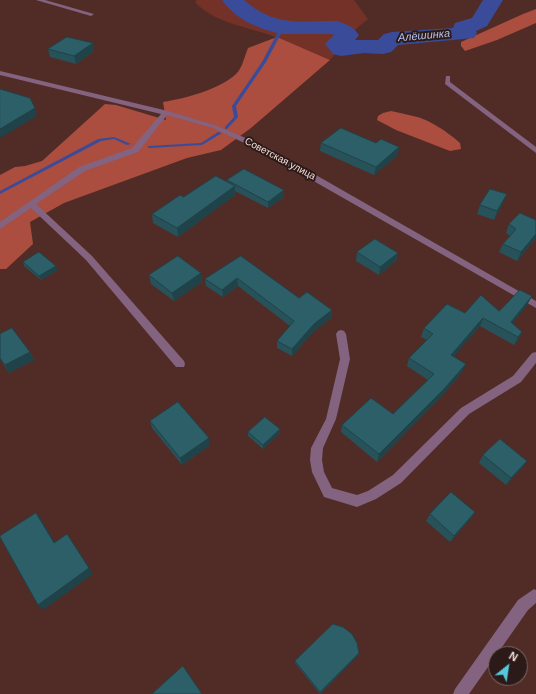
<!DOCTYPE html>
<meta charset="utf-8">
<style>
body{margin:0}
#map{position:relative;width:536px;height:694px;overflow:hidden;background:#512c26;font-family:Helvetica,sans-serif}
canvas{display:block}
.north{position:absolute;left:488px;top:646px;width:40px;height:40px;box-sizing:border-box;background:#2b1a17;border:1px solid #7c6865;border-radius:50%;rotate:30deg;font-size:11px;font-weight:700;line-height:16px;text-align:center;color:#f6ded9}
.north::after{content:'';display:block;margin:auto;width:14px;height:18px;background:#54cade;clip-path:polygon(50% 0,100% 100%,50% 72%,0 100%)}
</style>
<div id="map">
<canvas width="536" height="694"></canvas>
<div class="north">N</div>
</div>
<script>
const context = document.querySelector('canvas').getContext('2d');
context.lineJoin = 'round';
function fill(path, color) {
  context.fillStyle = color;
  context.fill(path, 'evenodd');
}
function stroke(path, color, width, dash) {
  context.strokeStyle = color;
  context.lineWidth = width;
  context.lineCap = dash ? 'butt' : 'round';
  context.setLineDash(dash || []);
  context.stroke(path);
}
function drawText(font, color, halo, rows, align = 'center') {
  context.font = font + ' Helvetica,sans-serif';
  context.lineWidth = 4;
  context.setLineDash([]);
  context.textBaseline = 'middle';
  context.strokeStyle = halo;
  context.fillStyle = color;
  for (const [text, x, y, turn = 0] of rows) {
    context.save();
    context.translate(x, y);
    context.rotate((+turn || 0) * Math.PI / 180);
    context.textAlign = isNaN(turn) ? turn : align;
    if (halo) context.strokeText(text, 0, 0);
    context.fillText(text, 0, 0);
    context.restore();
  }
}
const green = new Path2D(`
 M197,0h157l14,19 -11,9 -27,32c-19,-8 -38,-17 -57,-24 -25,-9 -61,-14 -78,-34z`);
const forest = new Path2D(`
 M536,9v14l-39,17 -32,11 -4,-5v-4l62,-28z
 M277,37l53,23 -79,68 -30,22 -34,8 -123,45 -34,19 3,22 -27,25h-6v-94l15,-8 10,-1 17,-5 63,-57 11,1 50,15 -3,-18c24,-4 55,-12 73,-28 6,-5 9,-19 12,-26z
 M391,111c8,2 15,3 22,5 16,3 36,17 47,27l1,6 -11,2 -54,-21 -19,-10 1,-4 5,-3z`);
const stream = new Path2D(`
 M282,27l2,1 -18,34 -30,44 2,11 -11,12h-2v-2l9,-10 -2,-11 30,-44 18,-34z
 M218,132l4,1 -20,12 -53,3 -2,-1 2,-1 52,-3z
 M114,137l17,7 -4,1 -13,-6 -13,2 -101,53v-3l98,-52z`);
const river = new Path2D(`
 M222,0h22c31,27 54,21 92,21 9,2 18,6 23,14l-4,5h23l6,-6 8,-2 61,-4 2,-5 17,-5 11,-18h20l-16,26 -11,5 1,2 -3,5 -76,7 -7,7 -8,2 -19,-1 -23,3 -8,-2 -8,-10 9,-9 -3,-1h-49c-23,-5 -46,-14 -60,-34z`);
const minor = new Path2D(`
 M36,0h9l49,14 -3,2z
 M0,71l168,40 49,15 50,21 269,154v7l-275,-157 -48,-23 -46,-13 -29,37 -53,19 -49,33 56,52 92,105 1,3 -1,3h-8l-90,-107 -55,-52 -31,21v-7l79,-55 53,-19 29,-34 -161,-39z
 M446,76h4v6l86,65v6l-91,-69z
 M341,330l3,1 2,3 4,25 -14,60 -13,29 -1,12 2,12 8,16 25,7 11,-4 25,-16 68,-67 52,-32 19,-23 4,-1v11l-15,19 -52,32 -68,69 -25,16 -19,8 -33,-10 -12,-25 -2,-12 1,-12 15,-29 14,-60 -4,-25 2,-3z
 M534,589l2,1v13l-8,7 -59,84h-16l2,-5 63,-89z`);
const wall = new Path2D(`
 M48,49l46,2 -18,13 -26,-7z
 M321,143h55l22,12 -24,20 -54,-24z
 M227,180l57,17 -16,11 -33,-17v4l-57,42 -25,-14 -1,-9 31,-17 44,-15z
 M503,203l-9,17 -17,-6 3,-9z
 M536,220v18l-19,23 -18,-9 4,-8 7,-8 -4,-3 3,-9z
 M357,252l41,1 -2,8 -17,14 -23,-14z
 M241,256l58,42 33,12 -1,8 -18,14 -21,24 -15,-8v-7l13,-15 -52,-40 -15,11 -17,-11 -1,-7z
 M23,262l35,8 -17,10 -17,-14z
 M201,273l1,9 -28,19 -23,-17 -2,-9z
 M532,296l-5,9 -15,18 10,9 -4,8 -4,5 -34,-19 -27,30 9,16 -21,25 -64,65 -36,-30 1,-7 51,-11 35,-34 -21,-14 2,-8 18,-18 -6,-3 3,-9 41,-15 34,-2z
 M0,334l30,18 4,8 -25,13 -9,-14z
 M150,421l60,24 -28,20 -30,-37z
 M248,432l32,1 -17,16 -15,-13z
 M483,455l44,6 -5,7 -16,17 -27,-22z
 M475,512l-4,6 -21,24 -24,-21 4,-7z
 M358,655l-38,39 -25,-31v-2z`);
const shadedWall = new Path2D(`
 M93,43l1,8 -18,13 -2,-8z
 M35,108l2,8 -37,22v-9z
 M399,147l-1,8 -24,20 2,-8z
 M235,186v9l-57,42 -1,-9z
 M284,190v7l-16,11v-6z
 M507,194l-4,9 -9,17 3,-9z
 M536,234v4l-19,23 4,-9z
 M398,253l-2,8 -17,14 1,-8z
 M56,266l2,4 -17,10 -2,-4z
 M201,273l1,9 -28,19 -2,-8z
 M237,278l1,8 -15,11 -1,-7z
 M532,296l-5,9 -20,25 4,-8z
 M332,310l-1,8 -18,14 -21,24v-7l22,-25z
 M483,318l-3,8 -32,37 3,-8z
 M522,332l-4,8 -4,5 4,-8z
 M30,352l4,8 -25,13 -4,-8z
 M466,364l-4,8 -21,25 -64,65 2,-8z
 M280,429v4l-17,16v-4z
 M209,438l1,7 -28,20 -2,-7z
 M527,461l-5,7 -16,17 5,-7z
 M475,512l-4,6 -21,24 4,-6z
 M36,513l5,6 18,30 -5,-6z
 M67,534l26,40 -50,36 -5,-5z
 M359,653l-1,2 -39,39 1,-2z`);
const building = new Path2D(`
 M67,37l26,6 -19,13 -26,-7z
 M0,89l30,9 5,10 -35,21z
 M341,128l35,15 5,-4 18,8 -23,20 -55,-24z
 M244,169l40,21 -16,12 -41,-22z
 M216,176l19,10 -58,42 -25,-14 28,-19 3,2z
 M490,189l17,5 -10,17 -17,-6z
 M520,213l16,7v14l-15,18 -18,-8 13,-15 -7,-5z
 M375,239l23,14 -18,14 -23,-15z
 M39,252l17,14 -17,10 -16,-14z
 M178,256l23,17 -29,20 -23,-18z
 M241,256l58,42 8,-6 25,18 -18,14 -22,25 -15,-8 17,-20 -57,-43 -15,12 -17,-11z
 M520,290l12,6 -21,26 11,10 -4,5 -35,-19 -32,37 15,9 -22,25 -65,65 -37,-29 29,-27 22,16 41,-40 -25,-16 24,-24 -9,-6 23,-24 18,9 16,-18 18,16z
 M12,328l18,24 -25,13 -5,-7v-24z
 M178,402l31,36 -29,20 -30,-37z
 M265,417l15,12 -17,16 -15,-13z
 M500,439l27,22 -16,17 -28,-23z
 M451,492l24,20 -21,24 -24,-22z
 M36,513l18,30 13,-9 22,34 -51,37 -38,-68v-1z
 M333,624l10,3 9,7 5,9 2,10 -39,39 -25,-31z
 M183,666l19,28h-50z`);
const farStreetnames = [
 ["Советская улица",280,159,28]
];
const farWaternames = [
 ["Алёшинка",424,36,-5]
];
fill(green, '#743127');
fill(forest, '#ab4d3f');
fill(stream, '#3a4c99');
fill(river, '#3a4c99');
fill(minor, '#83637f');
fill(wall, '#275259');
fill(shadedWall, '#204249');
fill(building, '#2d5f68');
stroke(building, '#204249', 1);
drawText('10px', '#f6ded9', '#2b1a17', farStreetnames);
drawText('italic 11px', '#b5c3ee', '#2b1a17', farWaternames);
</script>
